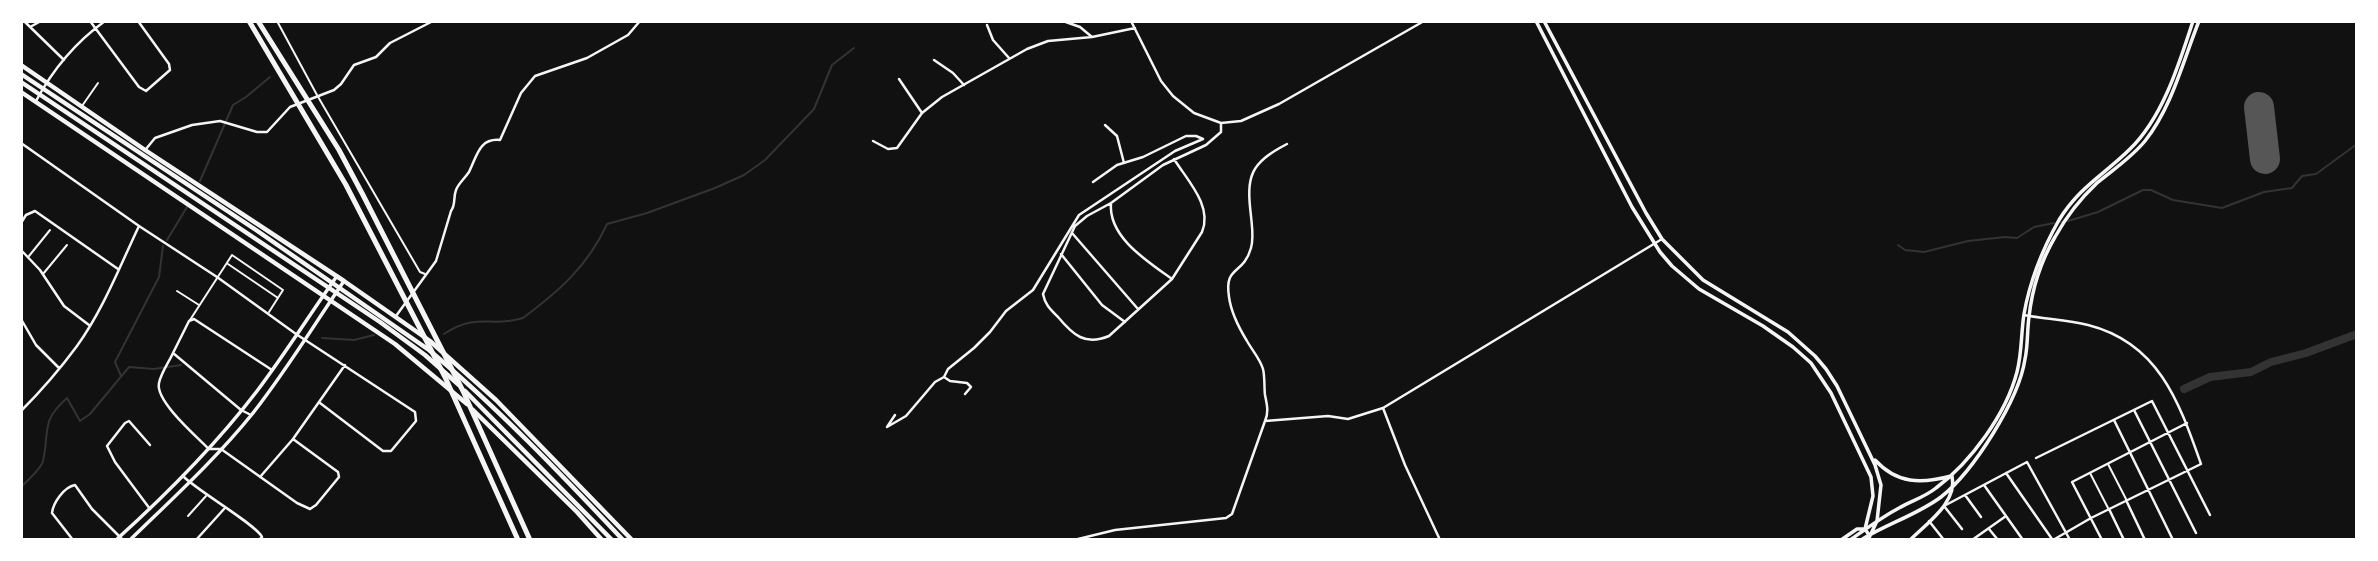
<!DOCTYPE html>
<style>
body{margin:0}
#map{position:relative;width:2378px;height:561px;overflow:hidden;background:#111;font-family:"Nunito Sans",sans-serif}
canvas{display:block}
.frame{position:absolute;inset:0;border:23px solid #fff;pointer-events:none}
</style>
<div id="map">
<canvas width="2378" height="561"></canvas>
<div class="frame"></div>
</div>
<script>
const context = document.querySelector('canvas').getContext('2d');
context.lineJoin = 'round';
function stroke(path, color, width, dash) {
  context.strokeStyle = color;
  context.lineWidth = width;
  context.lineCap = dash ? 'butt' : 'round';
  context.setLineDash(dash || []);
  context.stroke(path);
}
const stream = new Path2D(`
 M200,181l33,-76 13,-8 24,-20
 M2068,221l30,-9 45,-22h8l22,10 49,8 42,-16 28,-4 10,-12 14,-2 41,-30
 M2060,222h2
 M167,240l20,-33
 M1898,245l7,5 19,2 44,-11 37,-4 12,1 17,-11 20,-4
 M444,334c33,-22 48,-6 79,-16 36,-27 65,-52 84,-94l40,-11 68,-25 29,-13 21,-15 49,-51 18,-44 22,-17
 M322,338l32,2 20,-5
 M121,376l-6,-14 44,-85 4,-31
 M21,487c7,-7 20,-18 22,-26 7,-31 -3,-39 24,-63l13,23 10,-7 39,-47 25,2 27,-4`);
const river = new Path2D(`
 M2184,389l26,-12 41,-5 20,-10 35,-9 51,-19`);
const runway = new Path2D(`
 M2259,107l6,52`);
const service = new Path2D(`
 M277,21l40,74 103,177 5,2
 M82,106l16,-23
 M29,256l21,-26
 M228,264l50,34
 M43,274l24,-29
 M177,291l22,14
 M190,320l42,-65 51,35 -14,22
 M2108,464l18,35
 M2090,473l18,35
 M188,516l18,-20`);
const minor = new Path2D(`
 M24,21l40,39
 M90,21l49,66 7,4 24,-21 -1,-6 -31,-43
 M1063,21l17,6 12,10
 M1131,21l30,60 12,15 21,17 27,10 20,-2 38,-17 145,-83
 M987,25l6,15 16,18
 M30,27l11,-6
 M934,60l19,13 11,12
 M899,79l23,34
 M36,101c16,-30 40,-59 69,-80
 M1105,125l12,11 7,27
 M873,141l15,8 9,-1 25,-35 20,-16 85,-48 21,-8 44,-4 43,-9
 M21,143l118,83 78,51 79,57 119,78 1,9 -25,30h-8l-63,-48
 M146,149l9,-11 37,-13 28,-4 37,11h10l23,-25 44,-17 7,-6 13,-19 22,-8 14,-14 43,-22
 M1174,159c13,21 39,47 28,73l-30,47 -63,57c-24,10 -36,-1 -51,-19 -7,-7 -13,-12 -15,-23l32,-68 12,-10 24,-13 52,-38 43,-20 15,-13v-9
 M1111,203c-3,34 36,58 61,76
 M21,223l5,-8 9,-4 83,58
 M1072,233l66,76
 M21,250l19,20 24,36 25,19
 M1061,254l41,51 23,17
 M2024,315c21,4 43,5 64,10 71,18 91,77 113,139l-110,54 -38,22
 M396,316l40,-55 15,-50c5,-7 2,-13 5,-21 2,-6 9,-12 13,-18 8,-16 10,-34 31,-32l21,-47 14,-17 52,-18 41,-23 12,-14
 M21,319l15,26 23,23
 M173,353c-4,9 -12,20 -14,30 -4,18 38,54 50,66h12l76,54 13,6 6,-4 23,-28 -1,-5 -45,-33
 M944,377l6,4 17,2 4,4 -6,7
 M2134,410l62,123
 M21,411c20,-20 39,-42 56,-65 26,-36 43,-80 62,-120
 M251,415l-10,-5 -68,-57 16,-32 5,-2 78,51
 M895,415l-8,12 19,-11 29,-34 9,-5 4,-8 26,-21 16,-16 16,-21 27,-21 46,-75 96,-64 28,-12 -7,-3h-10l-43,21 -26,8 -24,17
 M2114,420l59,120
 M1265,421c4,-9 2,-16 0,-26 -1,-8 0,-18 -2,-26 -3,-10 -11,-19 -16,-28 -8,-13 -16,-29 -18,-44 -5,-32 14,-21 22,-49 3,-11 1,-21 0,-32 -5,-40 -1,-53 36,-72
 M150,445l-21,-24 -4,2 -18,23 8,16 35,47
 M2036,458l116,-57 58,114
 M2006,473l46,66
 M184,477c14,14 74,49 78,60l-3,3
 M260,477l33,-38 52,-74
 M1984,485l39,55
 M1965,495l16,22
 M2126,500l19,40
 M2109,509l15,31
 M1929,521l15,19
 M1962,529l-18,-23 83,-44 43,78
 M1989,529l9,11
 M73,540l-21,-27c1,-10 12,-26 23,-28l17,24 31,31
 M196,540l28,-31
 M1074,540l41,-10 111,-12 6,-4 33,-93 63,-5 20,3 35,-11
 M1440,540l-35,-75 -22,-57 279,-169
 M1972,540l34,-24
 M2102,540l-30,-58 115,-59`);
const tertiary = new Path2D(`
 M1536,21l96,186 28,45 12,14 27,23 64,37 30,21 18,16 20,30 40,84 2,19 -8,33 4,6
 M1544,21l102,192 16,26 41,41 85,52 27,24 11,13 11,17 38,79 6,20 -4,36 -9,19
 M1875,460c22,24 46,24 76,16
 M116,540c51,-46 99,-94 141,-149 28,-37 53,-77 80,-115
 M130,540c42,-41 86,-81 123,-127 33,-42 61,-88 91,-132
 M1841,540l16,-11h6
 M1850,540c16,-11 32,-23 49,-32 12,-7 26,-11 37,-20 35,-26 70,-74 81,-116 5,-19 4,-39 7,-58 6,-34 18,-64 35,-94 20,-33 46,-46 71,-71 33,-32 49,-85 63,-128
 M1861,540c25,-16 56,-25 80,-43 32,-25 78,-97 84,-138 3,-13 2,-28 4,-42 3,-28 12,-56 26,-80 11,-20 25,-38 42,-54 17,-14 34,-25 48,-42 27,-34 38,-80 54,-120
 M1910,540c17,-17 48,-38 42,-64`);
const primary = new Path2D(`
 M21,65l124,85 199,131 86,60 66,59 136,140
 M21,74l235,156 173,120c69,58 132,124 194,190
 M21,82l359,240 45,33 34,30
 M21,92l374,252 72,60
 M465,391l147,149
 M473,410l104,102 25,28`);
const motorway = new Path2D(`
 M249,21l97,164 99,192 73,163
 M258,21l81,129 24,45 100,196 67,149`);
stroke(stream, '#333', 2);
stroke(river, '#333', 8);
stroke(runway, '#565656', 30);
stroke(service, '#f5f5f5', 2);
stroke(minor, '#f5f5f5', 2.5);
stroke(tertiary, '#f5f5f5', 3.5);
stroke(primary, '#f5f5f5', 4.5);
stroke(motorway, '#f5f5f5', 5);
</script>
